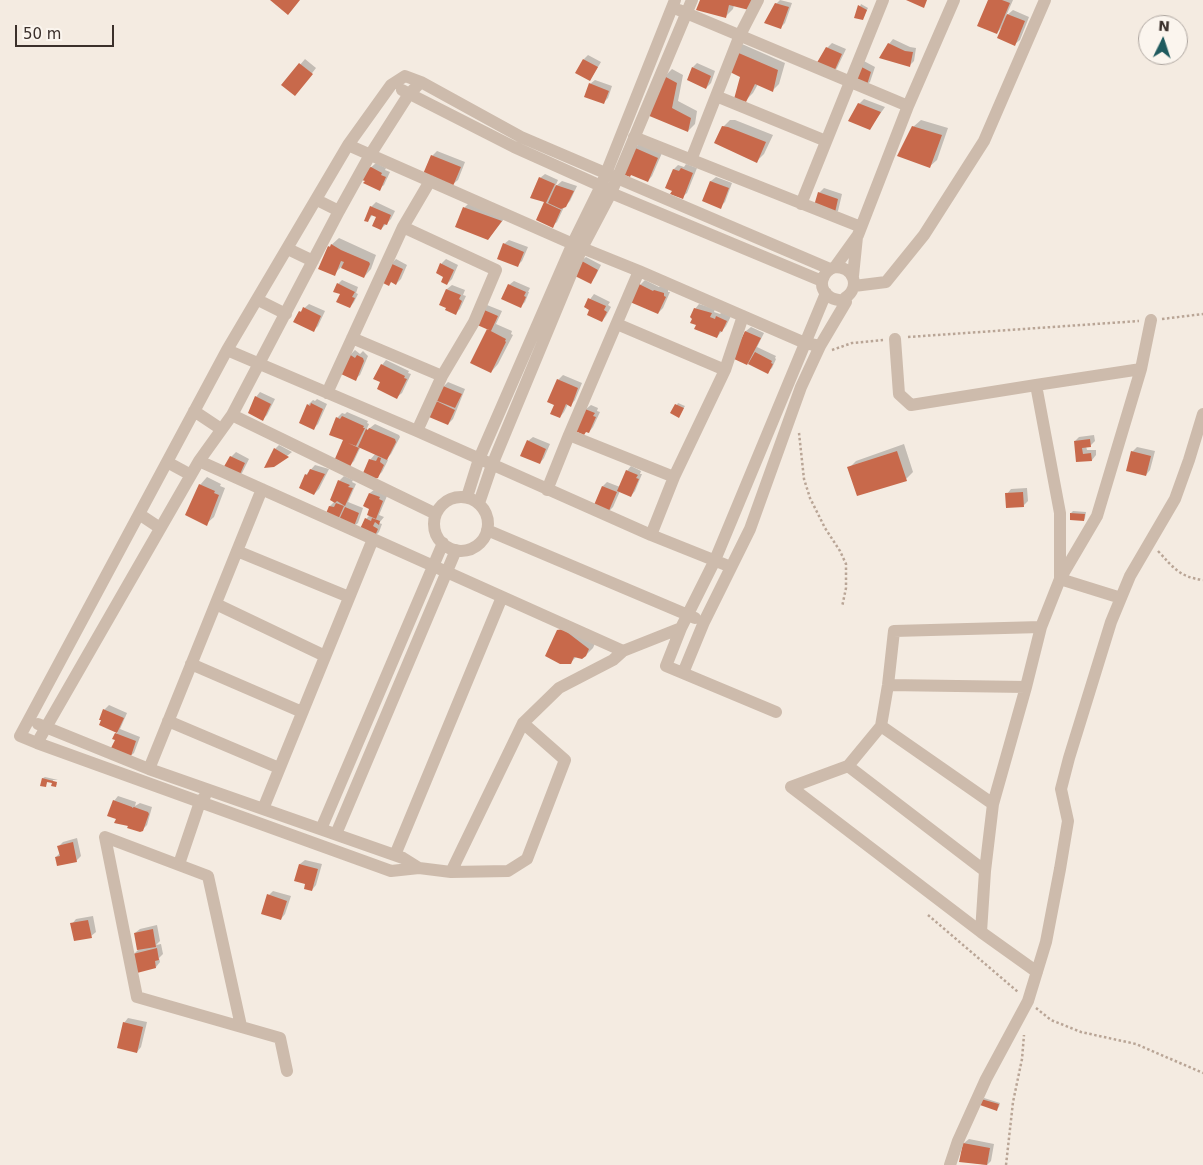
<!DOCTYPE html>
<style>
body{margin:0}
#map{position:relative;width:1203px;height:1165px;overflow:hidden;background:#f4ebe1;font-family:"DejaVu Sans",sans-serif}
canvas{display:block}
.north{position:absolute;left:1138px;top:15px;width:50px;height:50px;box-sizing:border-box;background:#fbf5ee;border:1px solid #aea6a0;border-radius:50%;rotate:4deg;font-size:14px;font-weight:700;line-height:20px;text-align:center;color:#3b302b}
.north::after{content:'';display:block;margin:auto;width:18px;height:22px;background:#1f5a5e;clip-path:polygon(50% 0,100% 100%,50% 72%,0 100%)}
.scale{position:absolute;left:15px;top:25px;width:99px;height:22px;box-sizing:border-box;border:2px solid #3b302b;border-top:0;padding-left:6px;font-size:15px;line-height:18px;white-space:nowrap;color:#3b302b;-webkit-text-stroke:4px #fbf5ee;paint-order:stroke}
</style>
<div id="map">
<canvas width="1203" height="1165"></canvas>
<div class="north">N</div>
<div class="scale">50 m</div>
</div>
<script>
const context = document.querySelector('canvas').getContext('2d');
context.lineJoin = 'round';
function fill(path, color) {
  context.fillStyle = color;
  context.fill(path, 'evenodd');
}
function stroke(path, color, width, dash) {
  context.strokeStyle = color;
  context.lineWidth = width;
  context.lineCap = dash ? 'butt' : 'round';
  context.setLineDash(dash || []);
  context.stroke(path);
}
const shadow = new Path2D(`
 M702,0l32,5 -1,4 -7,7z
 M780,0l12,3 -7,20 -4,4 -5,-23z
 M989,0h24l-7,16 7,-6 16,7 -9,23 -5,4 -12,-18 -6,7z
 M861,4l7,4 -5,10 -7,-1z
 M893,39l17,8 6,1 -2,13 -5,5 -20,-22z
 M832,43l14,6 -9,19 -4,5 -6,-25z
 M742,44l43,19 -6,21 -7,7 -14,-7 -5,9 -8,8 -3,-24 -7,-26z
 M588,55l13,7 -11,18 -6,-21z
 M305,59l11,9 -17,22 -16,-5z
 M862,60l13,7 -5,15 -5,4 -14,-6z
 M697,63l18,8 -4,12 -5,5 -13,-21z
 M672,69l11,6 -5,26 19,10 -2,13 -7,7 -39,-17 16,-38z
 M595,80l17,6 -4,12 -5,5 -13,-19z
 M864,99l21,8 -15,21 -11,-24z
 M730,120h5l38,15 -9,19 -8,8 -33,-35z
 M921,120l27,8 -11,32 -8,7 -16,-40z
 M639,144l23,9 -10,23 -4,5 -14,-33z
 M437,151l28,11 -7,18 -5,4 -21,-28z
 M376,163l10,5 -1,2 5,2 -6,13 -5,4 -10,-20z
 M686,164l11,4 -10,25 -5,4 -15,-10 7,-18 4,-4 6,2z
 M545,174l13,6 -3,7 7,-6 15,5 -7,15 -6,6 -7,15 -5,4 -12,-48z
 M716,177l16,6 -7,19 -5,5 -16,-7 7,-19z
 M824,188l18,6 -4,17 -4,4 -15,-22z
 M472,200l36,14 -20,25 -31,-13 8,-19z
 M376,202l19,9 -4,8 -10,10 -3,-13 -5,-2 -5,7 3,-14z
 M339,238l37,17 -5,14 -7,8 -23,-10 -7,7 -5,-27z
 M509,240l19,7 -6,14 -4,4 -14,-21z
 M586,257l15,8 -6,12 -4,5 -10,-21z
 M396,259l11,6 -6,14 -5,5 -5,-20z
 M446,259l12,6 -6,14 -5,5 -2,-8 -8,-3 5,-10z
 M342,280l16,7 -2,6 2,1 -4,8 -4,5 -9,-13 -3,-10z
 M645,280l14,7 1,-1 8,3v3h2l-7,16 -5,5 -18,-28z
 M514,281l16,7 -2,4h1l-4,10 -4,4 -12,-21z
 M452,285l13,5 -2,5 3,1 -6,13 -4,4 -15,-9 6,-15z
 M594,294l16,8 -2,3 3,2 -5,9 -4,5 -11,-12 -6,-3z
 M309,304l16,7 -7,15 -4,4 -14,-18z
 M699,304l16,5 -1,3 6,2 2,-2 9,4 -5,10 -9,11 -20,-12 -2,-16z
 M487,305l15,6 -6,13 16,7 -1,3 2,1 -15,29 -7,8 -2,-44 -12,-5z
 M751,327l13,6 -7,14 19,9 -1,2 1,1 -4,9 -5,4 -33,-15 12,-26z
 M355,350l5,4 3,-3 5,5 -8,19 -5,4 -5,-24z
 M386,360l23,11 -1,2 3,1 -9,19 -5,4 -15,-15v-17z
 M563,375l19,8 -7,17 -4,5 -3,-1 -4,8 -4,5 -4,-12 2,-25z
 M448,382l17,7 -12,30 -5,5 -17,-8 13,-30z
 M260,392l15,7 -8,16 -4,4 -7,-22z
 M317,399l10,5 -9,20 -4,4 -14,-6 8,-17 5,-5 2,1z
 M678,403l7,3 -5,8 -8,-1z
 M591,405l7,3 -1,3 3,1 -7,15 -4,5 -3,-23z
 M347,412l21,9 -1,2 2,1 -3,7 9,-7 24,11 1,2 -9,17 -5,5 2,1 -6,12 -5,5 -7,-17 6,-7 -15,-7 -7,15 -5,5 -4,-26 -14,-6 6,-16 5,-5 3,1z
 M1094,435l1,6 -5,5h-4l1,4h9v5l-4,5 -15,1 -2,-20 4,-4z
 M533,437l17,7 -6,14 -4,5 -12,-22z
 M904,444l9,28 -7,7 -57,-11 7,-7z
 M279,445l13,7 -18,14 1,-17z
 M1137,447l18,4 -5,19 -4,5 -14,-23z
 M236,452l13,7 -8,16 -10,-18z
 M315,465l14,4 -10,20 -5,5 -8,-19z
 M631,466l10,5 -1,3h2l-7,17 -4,5 -11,-5 -7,16 -5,5 -5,-26 4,-4 13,5 7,-16z
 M344,476l9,4 -1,2 4,2 -8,18 15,6 -5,15 -5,4 -27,-11 4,-10 5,-5 4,-20z
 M207,477l14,7 -1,2 5,2 -11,29 -8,7 -6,-39z
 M1027,488l1,13 -5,5 -16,-12 4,-5z
 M375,489l12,7 -8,19 5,2 -5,6 3,1 -3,8 -5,5 -8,-18 4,-4 1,-6 -1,-16z
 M1073,511l13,1 -1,6 -1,2 -13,-7z
 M566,624l30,17 -3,7 -7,7 -9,1 -7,7z
 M109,705l18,8 -7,16 20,8 -6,16 -5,4 -13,-17v-6l2,-2 -18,-7 4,-15z
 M45,777l13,3h-5v2l4,2 -2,2 -1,-3 -6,-2 -3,5 -2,-8z
 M118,796l18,6 -1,4 5,-3 12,4 -5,18 -5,5 -25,-12 -3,-17z
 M77,838l4,18 -5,5 -20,-4 4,-4 -1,-7 4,-4z
 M305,860l17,4 -6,21 -4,5 -5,-6 -11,-3 4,-17z
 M273,891l18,5 -6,18 -4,5 -12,-24z
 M93,916l3,16 -5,4 -19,-12 4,-5z
 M157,925l3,16 -4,4 5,-1 2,10 -4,4 1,4 -4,5 -22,-13 4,-4 -3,-17 5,-4z
 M128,1018l19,4 -6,25 -4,5 -13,-29z
 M984,1098l16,5 -1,4 -2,2 -14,-9z
 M969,1139l25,5 -3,17 -4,4 -26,-4 3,-18z`);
const building = new Path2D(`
 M270,0h30l-12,15z
 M700,0h52l-3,10 -20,-5 -3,13 -30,-8z
 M906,0h21l-3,8z
 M988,0h14l8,3 -13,31 -20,-8z
 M775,3l14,4 -8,22 -17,-6z
 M858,5l9,5 -4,10 -9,-2z
 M1007,14l18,7 -10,25 -18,-8z
 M888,43l17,8 8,1 -3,15 -31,-9z
 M826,47l16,7 -9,20 -18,-8z
 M734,51l44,19 -5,22 -18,-8 -9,18 -12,-3 6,-22 -14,-7z
 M583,59l15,8 -8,14 -15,-8z
 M299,63l14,11 -18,22 -14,-11z
 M856,64l15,8 -5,16 -17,-7z
 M692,67l19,9 -5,13 -19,-9z
 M664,76l13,7 -5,25 19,10 -3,14 -41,-17z
 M589,83l20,8 -5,13 -20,-7z
 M858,103l23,9 -11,18 -22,-9z
 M722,126l6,1 38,15 -9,21 -43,-20z
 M912,126l30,9 -12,33 -33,-12z
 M633,147l25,11 -10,24 -17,-7 -1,2 -8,-3z
 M431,155l30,12 -8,19 -30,-12z
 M371,167l11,6 -1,2 5,2 -6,14 -17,-8 2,-2 -3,-1 6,-12z
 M681,168l12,5 -10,26 -13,-5 2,-3 -7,-3 8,-19 6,2z
 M539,177l16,7 -9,19 15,7 -8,18 -17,-8 8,-18 -14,-4z
 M710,181l19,7 -8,21 -19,-8z
 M556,185l18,6 -8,16 -5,2 -13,-6z
 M818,192l20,7 -4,18 -21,-8z
 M370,206l21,9 -4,10 -3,-1 -3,6 -9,-4 4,-9 -5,-2 -3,7 -4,-1z
 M463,207l39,14 -14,19 -33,-13z
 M503,243l21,9 -6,15 -21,-8z
 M331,244l10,6 28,12 1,2 -6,14 -23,-10 3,-6 -3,-1 -6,15 -17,-7 10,-23 2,1z
 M580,260l18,10 -7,14 -16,-8z
 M390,263l13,6 -7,16 -5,-3 -2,4 -10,-5z
 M440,263l14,7 -7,15 -6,-3 2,-5 -7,-4z
 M337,283l18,9 -3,5 3,1 -5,10 -14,-6 4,-8 -7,-2z
 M508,284l18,8 -2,4 2,1 -5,11 -20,-9z
 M639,284l14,7 1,-1 10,3v3l2,1 -8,17 -28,-12z
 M446,289l15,6 -2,4 3,2 -6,14 -11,-5 1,-2 -7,-3z
 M588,298l18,8 -2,4 3,2 -5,10 -15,-7 2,-5 -5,-3z
 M303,307l18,9 -7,16 -21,-10 6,-11 2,1z
 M694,308l18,5 -2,4 5,2 1,-3 11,5 -5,11 -2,-1 -3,7 -23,-9 2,-4 -6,-2 2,-4 -2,-2z
 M482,309l16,7 -7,15 -16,-7z
 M487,329l19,10 -1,2 1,1 -15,31 -21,-10z
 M745,331l16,7 -14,27 -15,-7z
 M755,352l17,9 -1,2 2,1 -5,10 -20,-10z
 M349,354l6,4 2,-3 6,3 1,3 -8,20 -15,-7z
 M381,364l24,12 -1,2 3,1 -10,20 -20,-10 3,-7 -7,-3z
 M557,379l21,9 -7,19 -5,-3 -6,14 -10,-4 4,-9 -7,-3z
 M443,386l19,8 -7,14 -20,-8z
 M255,396l16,8 -8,17 -15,-8z
 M434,400l21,10 -7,15 -19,-8z
 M311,403l12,6 -9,21 -15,-7 8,-19 3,2z
 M675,404l9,4 -5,10 -9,-5z
 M585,409l10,4 -2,3 3,1 -7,16 -3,-1 -2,3 -11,-5z
 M342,416l22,10 -1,2h2l-9,18 -8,-3 11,5 -9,19 -16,-6 9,-21 -14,-5 7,-18 4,2z
 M369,428l26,11 1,3 -9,18 -29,-13 8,-18 2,1z
 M1090,439l1,8 -9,1 1,6 8,-1 1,8 -16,1 -2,-21z
 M527,440l19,9 -6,15 -20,-8z
 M274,448l15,9 -15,10 -10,1z
 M897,451l10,30 -50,15 -10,-29z
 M1131,451l20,5 -5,20 -20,-5z
 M230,456l15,7 -8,18 -15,-11z
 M378,457l3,1 -1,4 4,3 -6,13 -4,1 -11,-6 6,-14 7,2z
 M310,469l15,5 -11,21 -15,-7 6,-14 2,1z
 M626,470l12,5 -2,3 3,1 -8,18 -14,-6z
 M338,480l12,5 -2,2 5,1 -8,18 -8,-5 -2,2 -5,-3z
 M199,484l16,7 -1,2 5,2 -12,31 -22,-11z
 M602,486l15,6 -9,21 -14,-8z
 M1023,492l1,15 -18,1 -1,-15z
 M369,493l11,4 -1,2 4,2 -7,18 -9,-4 2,-6 -6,-3z
 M336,503l8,3 -7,16 -12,-6 4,-10 5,1z
 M345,507l14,6 -6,16 -15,-7z
 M1070,513l15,1 -1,7 -14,-1z
 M365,518l6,3 1,-3 8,3 -1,4 -4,-3 -2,4 5,3 -4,9 -15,-7z
 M563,629l26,20 -3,7 -4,3 -8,-2 -3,7h-11l-15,-8 12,-26z
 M103,709l21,9 -7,15 -18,-8 2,-5h-2z
 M115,733l21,8 -6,18 -20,-9 5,-10 -3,-1z
 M42,778l15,4 -1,5 -5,-1 1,-3 -5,-1 -1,5 -6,-1z
 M113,800l19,7v1l2,-1 14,5 1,2 -6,17 -3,1 -13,-4 1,-2 -14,-3 2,-4 -9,-3z
 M73,842l4,20 -20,4 -2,-9 5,-1 -3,-10z
 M299,864l19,5 -6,22 -8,-2 1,-5 -11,-3z
 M267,894l20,7 -6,19 -20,-6z
 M88,920l4,18 -18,3 -4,-18z
 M153,929l3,18 -19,3 -3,-17z
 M157,948l2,12 -4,1 1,7 -19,5 -4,-19z
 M123,1022l20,5 -6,26 -20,-5z
 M981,1099l18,5 -2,7 -17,-6z
 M963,1143l27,5 -3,17 -28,-3z`);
const path = new Path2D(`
 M1162,319l41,-5
 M908,337l231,-16
 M832,350l20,-7 31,-3
 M799,433l5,46 6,19 15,30 15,23 6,13v24l-4,19
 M1158,551c15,16 21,26 45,29
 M928,915l90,77
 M1036,1008l15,12 30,12 55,12 67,29
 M1006,1165l7,-63 9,-43 2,-24`);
const minor = new Path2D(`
 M679,10l229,96
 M402,90l112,57 87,39 10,7 211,88
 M716,96l110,45
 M634,137l227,90
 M348,145l234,103 57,23 166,72 15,3
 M691,160l49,-125 18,-35
 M317,200l22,11
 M801,204l82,-204
 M403,227l93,43 -22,52 -32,54 -25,55
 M288,249l25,12
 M835,267l23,-32 50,-129 46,-106
 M835,267c19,0 26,20 10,31l1,4c-5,-2 -12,-2 -16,-5 -14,-9 -8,-26 5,-30z
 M853,276l4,-39
 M854,286l32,-4 38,-47 60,-94 61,-141
 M258,300l28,14
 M617,324l108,46
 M352,338l90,38
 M895,339l4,55 12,11 125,-20 24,128v66
 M227,350l190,81 234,104 80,32
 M1036,385l105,-16 10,-49
 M327,393l76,-166 27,-46
 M194,411l27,18
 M232,415l204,99
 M569,435l105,42
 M199,461l424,190
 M167,462l24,13
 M547,490l22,-55 70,-164
 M467,497l12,-38 94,-216 28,-57 74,-186
 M434 524a27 27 0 1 1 54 0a27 27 0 1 1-54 0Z
 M479,503l13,-38 90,-217 29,-55 81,-193
 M139,514l21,14
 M487,530l208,88
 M651,535l23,-58 51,-107 18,-54
 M237,551l112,46
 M1060,579l37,-63 44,-147
 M216,604l109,52
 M191,664l111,48
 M683,673l21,-51 46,-93 51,-142 19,-41 26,-44
 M888,685l138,2 -33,117
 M1026,687l15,-60
 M776,712l-110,-46 15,-38 34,-68 111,-267
 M168,721l111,47
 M523,723l42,37 -38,99 -19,12 -57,1 -32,-4 -28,3 -354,-128 -17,-7 207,-386 121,-205 43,-60 14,-9 16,6 100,55 309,132
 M38,724l111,45 254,89 16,10
 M881,726l112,78 -8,67
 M37,743l162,-282 33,-46 107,-204 31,-56 39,-61 12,-12
 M848,766l137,105 -4,61
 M149,769l113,-280
 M263,809l110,-270
 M321,829l122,-286
 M336,834l120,-284
 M395,855l107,-258
 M179,864l21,-62 5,-6
 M451,872l72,-149 36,-35 54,-28 10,-9 58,-23
 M1037,972l-56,-40 -190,-145 57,-21 33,-40 7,-41 6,-54 147,-4 19,-48 61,19
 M241,1026l-33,-150 -103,-39 32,160 143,41 7,33
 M950,1165l8,-24 28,-62 42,-78 18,-59 14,-73 8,-48 -7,-32 8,-31 42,-136 19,-46 45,-77 14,-39 14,-46`);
fill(shadow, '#0003');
fill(building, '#c8694b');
stroke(path, '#b9a596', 2.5, [2.5, 2.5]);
stroke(minor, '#cdbbac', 12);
</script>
